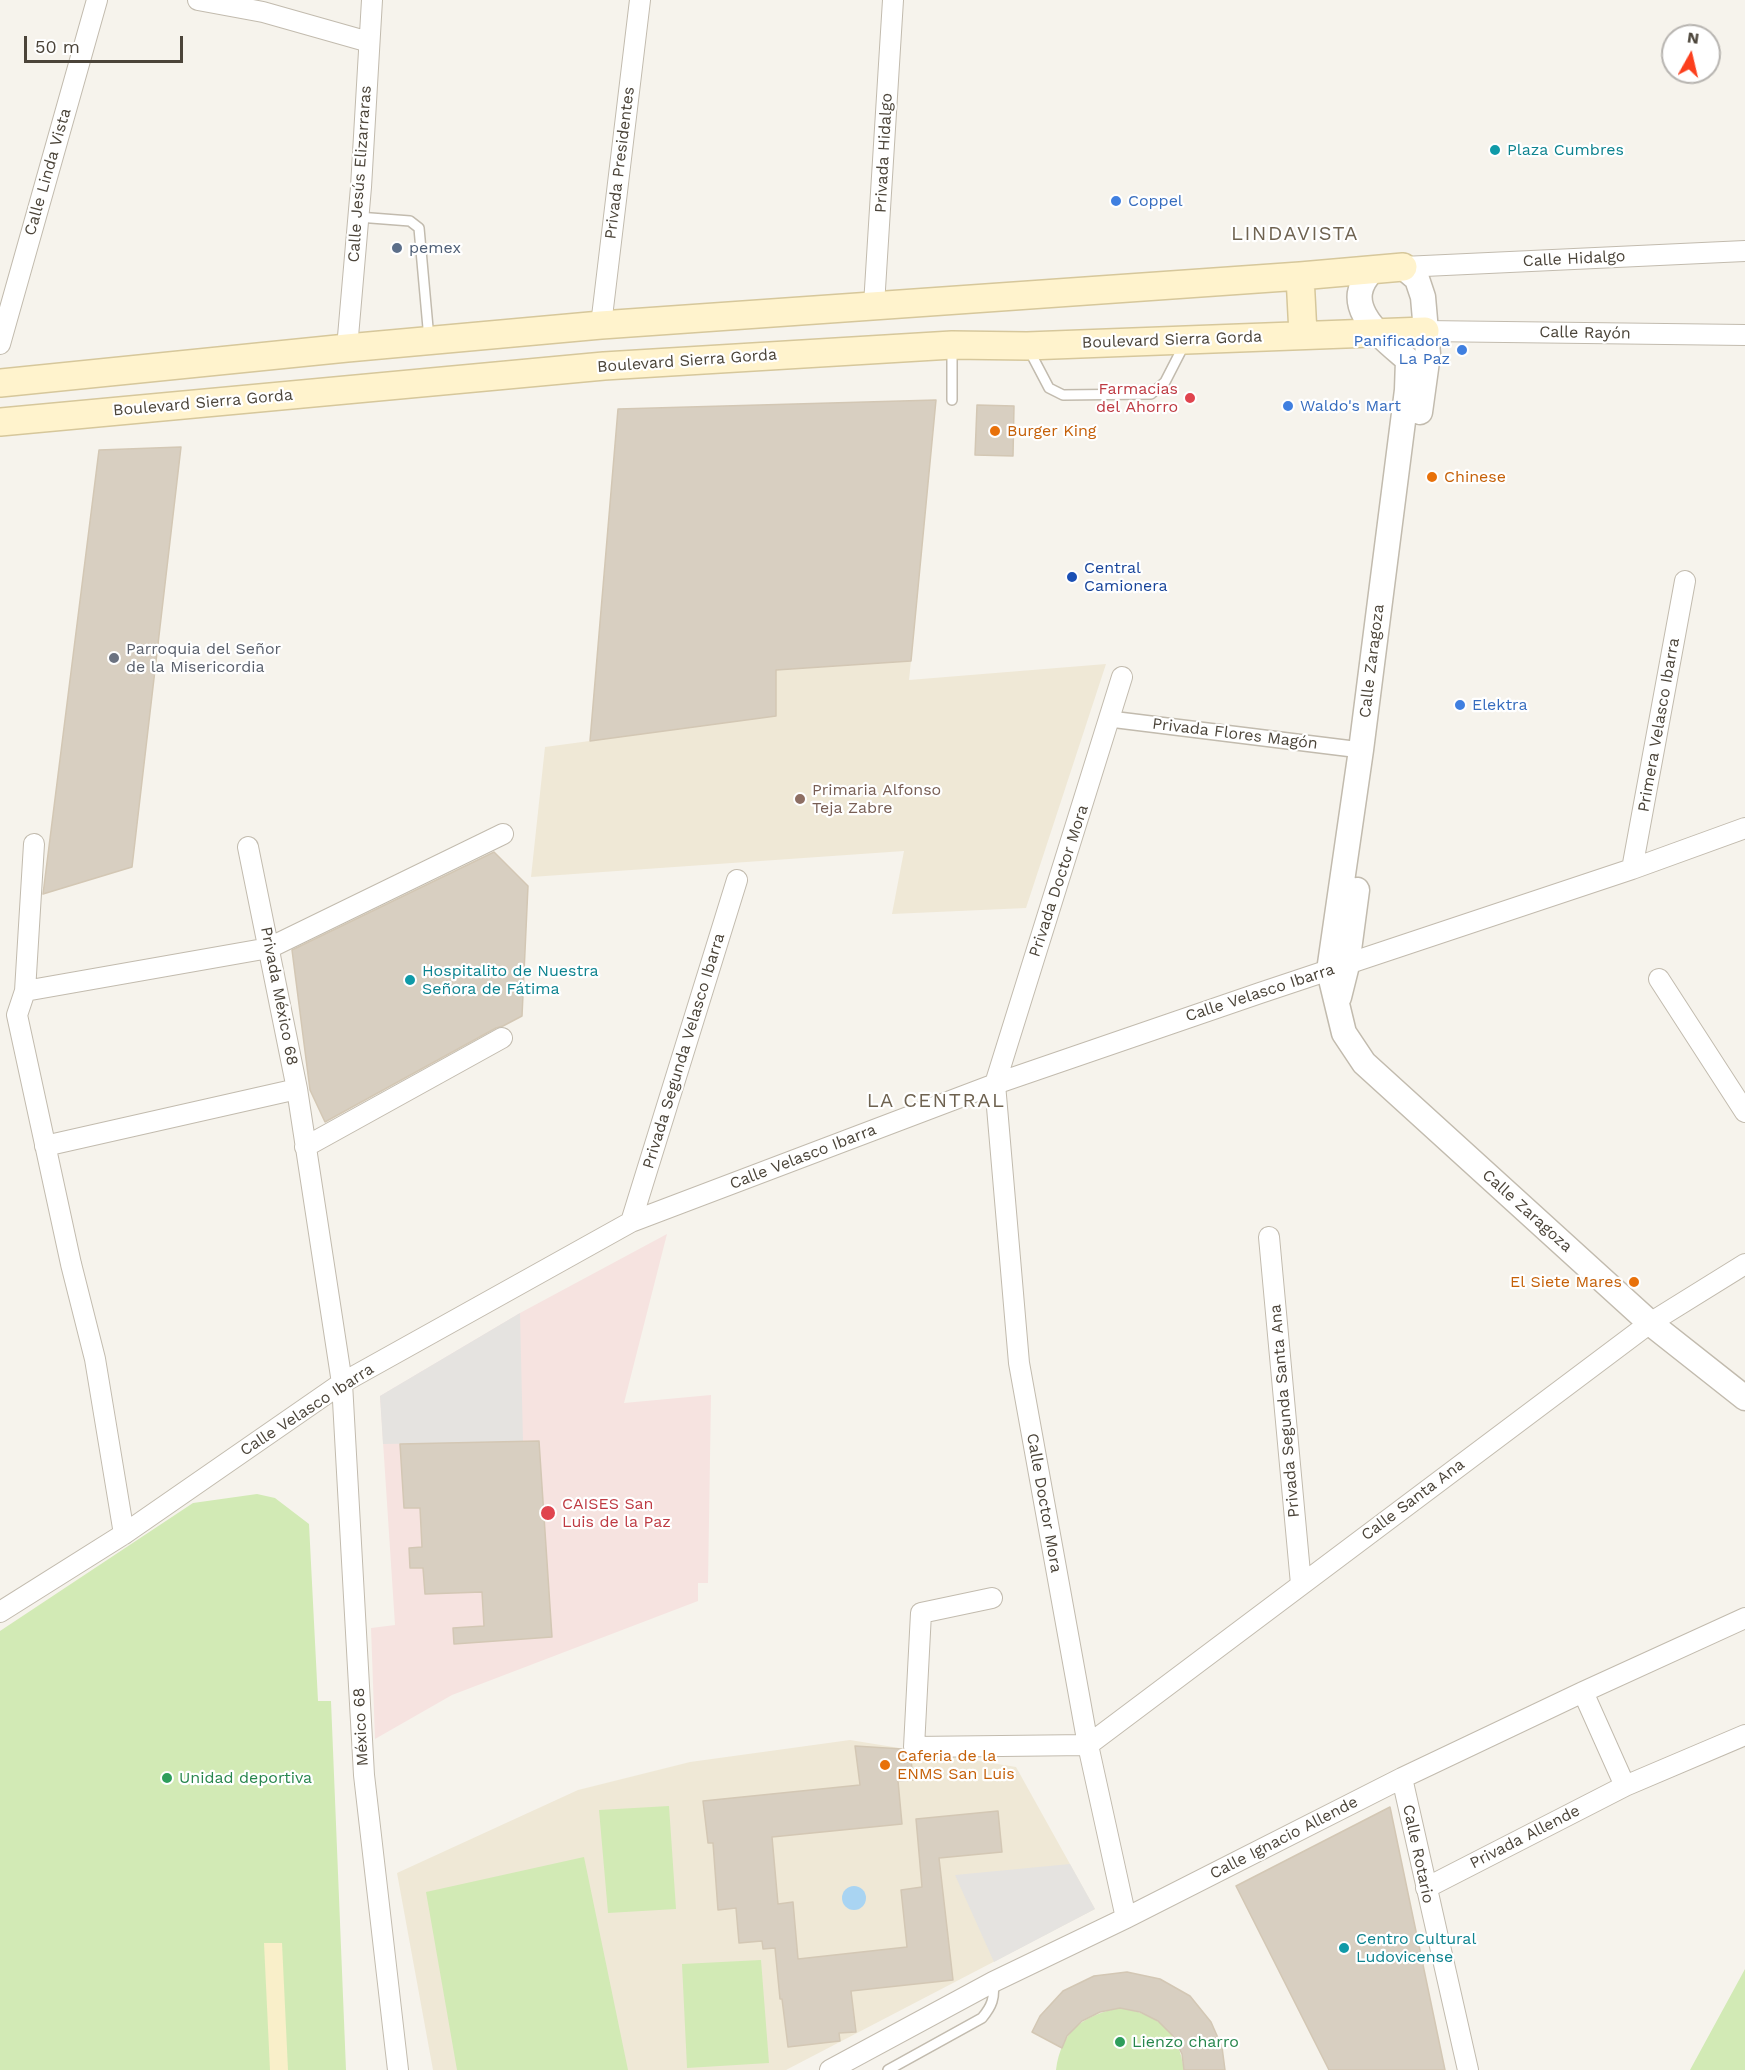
<!DOCTYPE html>
<meta charset="utf-8">
<style>
body{margin:0}
#map{position:relative;width:1745px;height:2070px;overflow:hidden;background:#f6f3ec;font-family:"Work Sans",sans-serif}
canvas{display:block}
.north{position:absolute;left:1661px;top:24px;width:60px;height:60px;box-sizing:border-box;background:#fff;border:2px solid #b7b4b0;border-radius:50%;rotate:8deg;font-size:16px;font-weight:700;line-height:24px;text-align:center;color:#4b4439}
.north::after{content:'';display:block;margin:auto;width:21px;height:27px;background:#fc3f1d;clip-path:polygon(50% 0,100% 100%,50% 72%,0 100%)}
.scale{position:absolute;left:24px;top:36px;width:159px;height:27px;box-sizing:border-box;border:3px solid #4b4439;border-top:0;padding-left:8px;font-size:18px;line-height:21px;white-space:nowrap;color:#4b4439;-webkit-text-stroke:4px #fff;paint-order:stroke}
</style>
<div id="map">
<canvas width="1745" height="2070"></canvas>
<div class="north">N</div>
<div class="scale">50 m</div>
</div>
<script>
const context = document.querySelector('canvas').getContext('2d');
context.lineJoin = 'round';
function fill(path, color) {
  context.fillStyle = color;
  context.fill(path, 'evenodd');
}
function stroke(path, color, width, dash) {
  context.strokeStyle = color;
  context.lineWidth = width;
  context.lineCap = dash ? 'butt' : 'round';
  context.setLineDash(dash || []);
  context.stroke(path);
}
function drawText(font, color, halo, rows, align = 'center') {
  context.font = font + ' "Work Sans",sans-serif';
  context.lineWidth = 4.5;
  context.setLineDash([]);
  context.textBaseline = 'middle';
  context.strokeStyle = halo;
  context.fillStyle = color;
  for (const [text, x, y, turn = 0] of rows) {
    context.save();
    context.translate(x, y);
    context.rotate((+turn || 0) * Math.PI / 180);
    context.textAlign = isNaN(turn) ? turn : align;
    if (halo) context.strokeText(text, 0, 0);
    context.fillText(text, 0, 0);
    context.restore();
  }
}
const education = new Path2D(`
 M911,661l-2,19 197,-16 -80,244 -134,6 12,-63 -373,26 14,-130 230,-31 1,-46z
 M850,1740l166,27 79,142 -309,161h-353l-36,-197 181,-83 112,-28z`);
const medical = new Path2D(`
 M667,1234l-43,169 87,-8 -3,188h-10v18l-246,94 -77,44 -4,-111 24,-3 -15,-229 140,-83z`);
const green = new Path2D(`
 M257,1494l18,4 34,26 9,177h13l15,369h-346v-439l193,-128z
 M669,1806l7,103 -68,4 -9,-103z
 M584,1857l44,213h-171l-31,-178z
 M761,1960l8,103 -82,5 -5,-104z
 M1745,1969v101h-55z
 M1120,2008c38,6 59,23 64,62h-128c5,-39 27,-55 64,-62z`);
const sand = new Path2D(`
 M264,1943h18l6,127h-18z`);
const parking = new Path2D(`
 M520,1313l3,129 -140,2 -3,-48z
 M1070,1864l25,45 -101,53 -39,-87z`);
const water = new Path2D(`
 M842 1898a12 12 0 1 1 24 0a12 12 0 1 1-24 0Z`);
const building = new Path2D(`
 M936,400l-25,261 -135,9v46l-186,25 28,-332z
 M977,405l37,1 -1,50 -38,-1z
 M181,447l-49,420 -89,27 56,-444z
 M494,852l34,34 -6,130 -19,10 -7,2 -171,94 -15,-32 -18,-140z
 M539,1441l13,196 -98,7 -1,-16 31,-2 -2,-34 -57,2 -2,-26h-13l-1,-20 13,-1 -2,-39h-16l-4,-64z
 M855,1746l47,3 2,4 7,5 2,22 -15,1 4,43 -130,13 6,67 15,-2 5,57 109,-12 -6,-57 21,-3 -6,-68 82,-8 4,41 -63,6 14,122 -102,11 5,41 -17,1 1,8 -52,6 -6,-48h-2l-5,-51 -12,1 -1,-8 -23,2 -3,-35 -18,2 -5,-67h-5l-5,-42 157,-16z
 M1390,1807l55,263h-116l-93,-184z
 M1127,1972l33,7 30,17 21,26 11,25 3,23h-41l-2,-16 -9,-18 -15,-15 -18,-9 -20,-4 -20,4 -18,9 -15,15 -5,12 -30,-16 8,-16 23,-25 31,-15z`);
const service = new Path2D(`
 M358,217l52,4 9,7 10,111
 M1028,348l21,40 14,7 88,-1 14,-12 20,-39
 M952,400v-52
 M888,2070l94,-52c10,-12 13,-20 11,-36`);
const pedestrian = new Path2D(`
 M1110,719l251,31`);
const minor = new Path2D(`
 M198,0l65,12 106,30
 M1403,267l342,-16
 M874,305l19,-305
 M601,325l39,-325
 M1425,331l320,4
 M0,344l97,-344
 M347,348l14,-161 11,-187
 M1122,677l-127,407 24,279 69,382 38,173
 M34,844l-9,147 -8,24 54,249 24,95 29,175
 M248,847l49,242 45,294 22,392 34,295
 M1632,869l53,-288
 M1659,979l86,133
 M25,991l244,-43 234,-114
 M45,1146l252,-57
 M305,1147l197,-109
 M631,1222l106,-342
 M1269,1237l32,347
 M992,1598l-71,15 -7,134 174,-2 562,-422 95,-59
 M0,1612l124,-78 218,-151 289,-161 364,-138 265,-91 372,-124 113,-41
 M1583,1692l42,94
 M1402,1778l66,292
 M1426,1888l199,-102 120,-51
 M830,2070l163,-88 133,-64 276,-140 181,-86 162,-74`);
const tertiary = new Path2D(`
 M1403,267l14,12 6,18 5,57 -8,58
 M1373,270c-36,35 9,67 35,90l-1,30 -46,360 -32,221 15,62 20,30 286,260 95,75
 M1339,997l8,-32 10,-75`);
const secondary = new Path2D(`
 M1300,276l3,58
 M0,383l347,-35 254,-23 699,-49 103,-9
 M0,422l604,-56 348,-21 75,1 398,-15`);
const markers = [
 [1495,150,6,"#0f9aa8"],
 [1116,201,6,"#3f7fe0"],
 [397,248,6,"#5c6f8a"],
 [1462,350,6,"#3f7fe0"],
 [1190,398,6,"#e0444e"],
 [1288,406,6,"#3f7fe0"],
 [995,431,6,"#e8710a"],
 [1432,477,6,"#e8710a"],
 [1072,577,6,"#1a4fb4"],
 [114,658,6,"#6b7280"],
 [1460,705,6,"#3f7fe0"],
 [800,799,6,"#8d6e63"],
 [410,980,6,"#0f9aa8"],
 [1634,1282,6,"#e8710a"],
 [548,1513,8,"#e0444e"],
 [885,1765,6,"#e8710a"],
 [167,1778,6,"#2e9e5b"],
 [1344,1948,6,"#0f9aa8"],
 [1120,2042,6,"#2e9e5b"]
];
const cultureNames = [
 ["Plaza Cumbres",1507,150],
 ["Hospitalito de Nuestra",422,971],
 ["Señora de Fátima",422,989],
 ["Centro Cultural",1356,1939],
 ["Ludovicense",1356,1957]
];
const streetNames = [
 ["Privada Hidalgo",884,153,-87],
 ["Privada Presidentes",620,163,-83],
 ["Calle Linda Vista",48,172,-74],
 ["Calle Jesús Elizarraras",360,174,-86],
 ["Calle Hidalgo",1574,259,-3],
 ["Calle Rayón",1585,333,1],
 ["Boulevard Sierra Gorda",1172,340,-2],
 ["Boulevard Sierra Gorda",687,361,-4],
 ["Boulevard Sierra Gorda",203,403,-5],
 ["Calle Zaragoza",1372,661,-83],
 ["Primera Velasco Ibarra",1659,725,-80],
 ["Privada Flores Magón",1235,734,7],
 ["Privada Doctor Mora",1059,881,-72],
 ["Calle Velasco Ibarra",1260,993,-18],
 ["Privada México 68",279,996,79],
 ["Privada Segunda Velasco Ibarra",684,1051,-73],
 ["Calle Velasco Ibarra",803,1157,-21],
 ["Calle Zaragoza",1527,1211,42],
 ["Calle Velasco Ibarra",307,1410,-33],
 ["Privada Segunda Santa Ana",1285,1411,-95],
 ["Calle Santa Ana",1413,1500,-37],
 ["Calle Doctor Mora",1044,1503,80],
 ["México 68",361,1727,-93],
 ["Privada Allende",1525,1837,-27],
 ["Calle Ignacio Allende",1284,1838,-27],
 ["Calle Rotario",1418,1854,78]
];
const shopNames = [
 ["Coppel",1128,201],
 ["Panificadora",1450,341,"right"],
 ["La Paz",1450,359,"right"],
 ["Waldo's Mart",1300,406],
 ["Elektra",1472,705]
];
const serviceNames = [
 ["pemex",409,248]
];
const healthNames = [
 ["Farmacias",1178,389],
 ["del Ahorro",1178,407],
 ["CAISES San",562,1504,"left"],
 ["Luis de la Paz",562,1522,"left"]
];
const foodNames = [
 ["Burger King",1007,431],
 ["Chinese",1444,477],
 ["El Siete Mares",1622,1282,"right"],
 ["Caferia de la",897,1756],
 ["ENMS San Luis",897,1774]
];
const transitNames = [
 ["Central",1084,568],
 ["Camionera",1084,586]
];
const worshipNames = [
 ["Parroquia del Señor",126,649],
 ["de la Misericordia",126,667]
];
const educationNames = [
 ["Primaria Alfonso",812,790],
 ["Teja Zabre",812,808]
];
const leisureNames = [
 ["Unidad deportiva",179,1778],
 ["Lienzo charro",1132,2042]
];
const quarterNames = [
 ["LINDAVISTA",1295,234],
 ["LA CENTRAL",936,1101]
];
fill(education, '#efe8d6');
fill(medical, '#f6e3e0');
fill(green, '#d2eab5');
fill(sand, '#f9efc9');
fill(parking, '#e5e3e0');
fill(water, '#a9d4f2');
fill(building, '#d8cfc1');
stroke(building, '#d3c7b4', 1.5);
stroke(service, '#c2bbae', 12);
stroke(pedestrian, '#c2bbae', 18);
stroke(minor, '#c2bbae', 22);
stroke(tertiary, '#c2bbae', 27);
stroke(secondary, '#d6c79b', 30);
stroke(service, '#fff', 9);
stroke(pedestrian, '#fff', 15);
stroke(minor, '#fff', 20);
stroke(tertiary, '#fff', 24);
stroke(secondary, '#fff3cd', 27);
for (const [x, y, r, color] of markers) {
  const dot = new Path2D();
  dot.arc(x, y, r, 0, 2 * Math.PI);
  context.fillStyle = color;
  context.fill(dot);
  stroke(dot, '#fff', 2);
}
drawText('16px', '#0d838f', '#fff', cultureNames, 'left');
drawText('16px', '#4b4439', '#fff', streetNames);
drawText('16px', '#366cbe', '#fff', shopNames, 'left');
drawText('16px', '#4e5e75', '#fff', serviceNames, 'left');
drawText('16px', '#be3a42', '#fff', healthNames, 'right');
drawText('16px', '#c56008', '#fff', foodNames, 'left');
drawText('16px', '#164399', '#fff', transitNames, 'left');
drawText('16px', '#5b616d', '#fff', worshipNames, 'left');
drawText('16px', '#785e54', '#fff', educationNames, 'left');
drawText('16px', '#27864d', '#fff', leisureNames, 'left');
context.letterSpacing = '1.5px';
drawText('20px', '#6e6250', '#fff', quarterNames);
context.letterSpacing = '0px';
</script>
